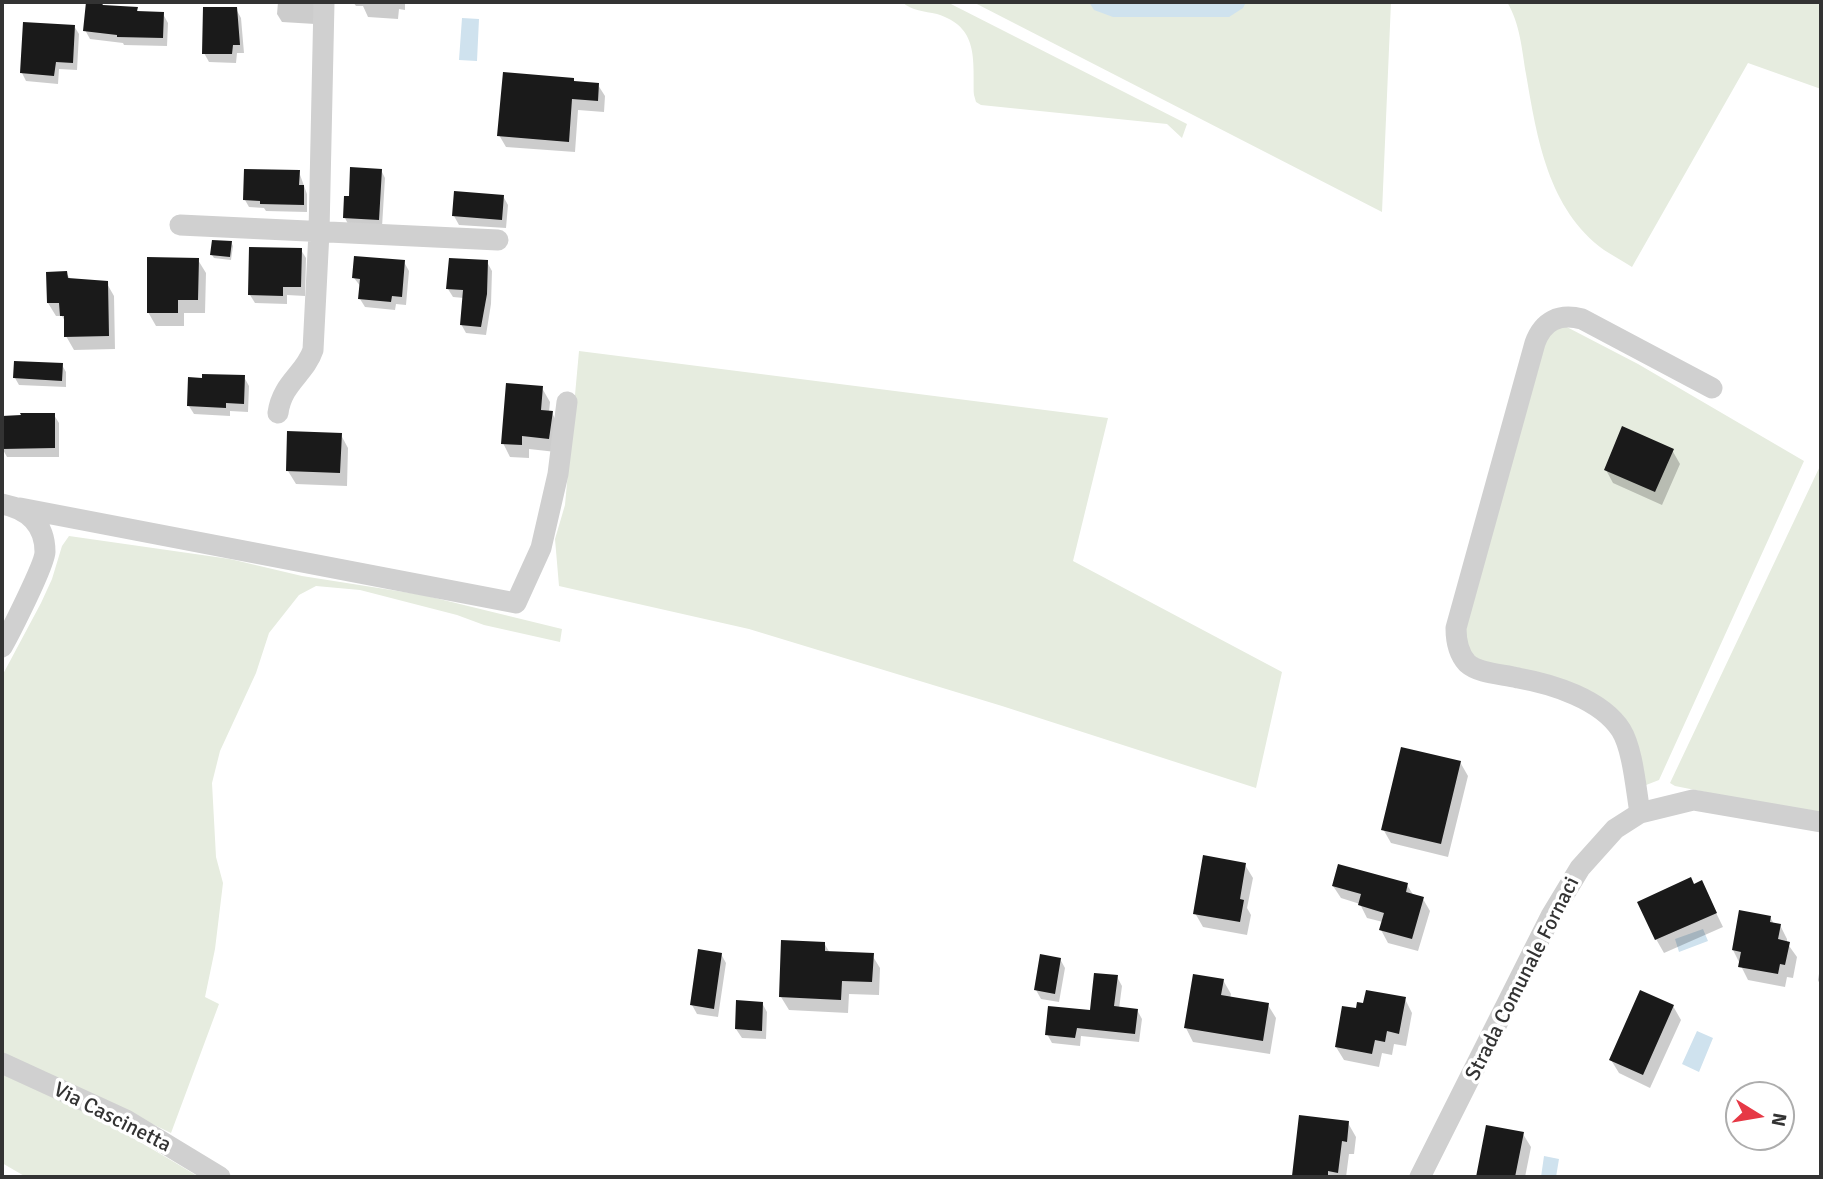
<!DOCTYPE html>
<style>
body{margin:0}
#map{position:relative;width:1823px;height:1179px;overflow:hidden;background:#fff;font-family:Signika,sans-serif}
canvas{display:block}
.frame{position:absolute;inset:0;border:4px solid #333;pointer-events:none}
.north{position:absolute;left:1725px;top:1081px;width:70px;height:70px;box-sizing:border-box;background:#fff;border:2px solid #adadad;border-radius:50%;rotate:101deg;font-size:19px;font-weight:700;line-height:28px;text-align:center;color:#333}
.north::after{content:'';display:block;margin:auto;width:24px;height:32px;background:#e63946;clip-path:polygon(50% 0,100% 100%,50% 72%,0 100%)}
</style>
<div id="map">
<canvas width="1823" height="1179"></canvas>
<div class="frame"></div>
<div class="north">N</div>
</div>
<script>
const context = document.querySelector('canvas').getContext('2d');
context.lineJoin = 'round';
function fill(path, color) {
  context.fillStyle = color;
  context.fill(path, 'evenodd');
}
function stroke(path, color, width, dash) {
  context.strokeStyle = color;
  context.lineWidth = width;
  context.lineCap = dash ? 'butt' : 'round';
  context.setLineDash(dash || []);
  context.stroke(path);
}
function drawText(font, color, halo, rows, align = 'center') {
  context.font = font + ' Signika,sans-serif';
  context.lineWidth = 7;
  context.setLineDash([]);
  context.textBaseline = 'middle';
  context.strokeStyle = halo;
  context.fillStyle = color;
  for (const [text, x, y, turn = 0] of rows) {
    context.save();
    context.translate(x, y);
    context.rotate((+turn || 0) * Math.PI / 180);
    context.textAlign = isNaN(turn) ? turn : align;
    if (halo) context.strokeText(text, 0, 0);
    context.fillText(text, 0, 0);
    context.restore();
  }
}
const green = new Path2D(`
 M902,2h45l240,122 -5,14 -15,-14 -186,-19 -5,-3 -2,-7c-1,-36 5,-68 -37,-81 -13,-3 -25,-3 -35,-12z
 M973,2h418l-9,210z
 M1507,2h314v87l-73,-26 -116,204c-9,-6 -19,-11 -28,-17 -56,-41 -67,-112 -78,-176 -4,-24 -6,-51 -19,-72z
 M1561,324l77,40 166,97 -145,319 -18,7 -11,-58 -148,-64 -20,-23 80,-303z
 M579,351l529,67 -35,143 209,111 -26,116 -254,-82 -253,-77 -190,-43 -4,-47 10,-34z
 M1821,464v351l-146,-29 -5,-3z
 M69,536l161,23 72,17 121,19 139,34 -2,13 -76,-17 -27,-10 -97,-25 -44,-4 -17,9 -30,38 -13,40 -36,78 -8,32 4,74 7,26 -8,66 -10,48 14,7 -48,129 -169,-81v-376l39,-73 11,-24 10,-33z
 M2,1069c68,32 133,69 197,108h-173l-24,-14z`);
const water = new Path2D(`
 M1089,2h157l-3,6 -14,9h-116l-19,-7z
 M462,18l17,1 -2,42 -18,-1z
 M1703,929l5,12 -29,11 -4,-13z
 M1697,1031l16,7 -14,34 -17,-8z
 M1544,1156l15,3 -3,18h-15z`);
const shadow = new Path2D(`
 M88,2h11l3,5 34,1 3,5 24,1 5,9 -1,23 -43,-1 -1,-2 -33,-4 -5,-9z
 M278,2h39l-2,22 -33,-2 -5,-8z
 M353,2h52v8l-6,-1 -1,10 -30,-2 -5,-11h-7z
 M236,9l5,9 3,35h-7l-1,10 -27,-1 -5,-9z
 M74,26l5,8 -2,36 -18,-1 -1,15 -32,-3 -4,-8z
 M575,83l23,2 7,11 -1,16 -26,-2 -3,42 -69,-5 -7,-12z
 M381,170l4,8 -3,49 -33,-1 -4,-8 5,-20z
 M299,172l8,22v18l-41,-1 -2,-3 -15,-1 -4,-7z
 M503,196l5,9 -2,23 -47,-3 -5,-9z
 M231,242l2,4 -2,14 -17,-2 -2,-3z
 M301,250l5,8 -1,38 -18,-1v9l-32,-1 -5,-8z
 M198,260l8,13 -1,40h-21v13h-28l-8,-14z
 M404,262l5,9 -3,34 -10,-1 -1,6 -30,-3 -5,-8 1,-12 -7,-9z
 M487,262l5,9 -1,33 -5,31 -20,-2 -5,-9 3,-26 -11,-1 -5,-8z
 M66,273l5,7 35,2 8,14 1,53 -41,1 -8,-14v-13l-4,-7h-6l-8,-13z
 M62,365l4,7v15l-47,-2 -4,-7z
 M244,377l5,9 -1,26 -18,-1v5l-36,-2 -5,-8z
 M542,388l8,14 -1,10 3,1 7,13 -3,26 -27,-3v9l-19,-1 -7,-14z
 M54,415l5,8v34h-52l-5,-9v-31z
 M341,435l7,13 -1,38 -51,-2 -8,-13z
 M1672,450l8,14 -18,41 -49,-22 -7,-13z
 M1460,762l8,14 -20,81 -57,-14 -8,-14z
 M1245,865l8,13 -6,30 4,7 -4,20 -44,-8 -8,-14z
 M1701,882l22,45 -59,26 -8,-14 38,-53z
 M1407,885l7,11 9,3 7,12 -12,40 -30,-8 -7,-13 2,-8 -16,-4 -7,-14 -19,-6 -8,-12z
 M1770,917l4,7 6,1 7,14v4l10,14 -4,21 -6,-1 -2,10 -37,-7 -15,-30z
 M824,943l6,10 42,2 8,13 -1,27 -30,-1 -1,19 -59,-3 -8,-13z
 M721,954l5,9 -8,54 -21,-3 -5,-9z
 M1060,959l5,9 -6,34 -18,-3 -5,-9z
 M1821,961v26l-3,-7z
 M1117,977l5,9 -3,23 18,1 5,9 -3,23 -58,-6 -1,10 -28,-3 -5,-9 44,-22z
 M1223,980l8,14 -1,5 38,6 8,13 -6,36 -77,-12 -7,-14z
 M1405,999l7,14 -6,33 -12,-2 -2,11 -10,-2 -3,14 -35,-7 -8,-13z
 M762,1003l5,9 -1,27 -24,-1 -6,-9z
 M1673,1006l8,14 -31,68 -31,-15 -8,-13z
 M1348,1123l8,14 -2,17h-5l-3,23h-51l-2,-2z
 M1523,1134l8,13 -6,30h-47z`);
const building = new Path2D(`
 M86,2h15l2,3 35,2 -1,4 27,1 -1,26 -46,-1v-2l-34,-4z
 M203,7h34l3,38h-7l-1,9h-30z
 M23,22l52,3 -2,38 -17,-1 -2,14 -34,-3z
 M503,72l71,6v3l25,2 -1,18 -26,-2 -3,43 -72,-6z
 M350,167l32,2 -3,51 -36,-2 1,-22h5z
 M244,169l56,1 -1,15h5v20l-44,-1v-3l-17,-1z
 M454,191l50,4 -2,25 -50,-4z
 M212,240l20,1 -2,16 -20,-2z
 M249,247l53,1 -1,39h-18v9l-35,-1z
 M354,256l51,4 -3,37 -10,-1 -1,6 -33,-3 2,-20 -8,-1z
 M147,257l52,1 -1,42h-20v13h-31z
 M449,258l39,2 -1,34 -6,33 -21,-2 3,-35 -17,-1z
 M67,271l1,7 40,3 1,55 -45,1v-21h-4l-1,-13h-12l-1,-31z
 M14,361l49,2 -1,18 -49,-3z
 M202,374l43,1 -1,29 -18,-1v5l-39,-2 1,-29 14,1z
 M506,383l37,3 -2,24 12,1 -4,28 -27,-3v9l-21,-1z
 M20,413h35v35l-53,1v-33l19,-1z
 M1622,426l52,23 -19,43 -51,-22z
 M287,431l55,2 -2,40 -54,-2z
 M1401,747l60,14 -20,83 -60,-14z
 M1203,855l43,8 -6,36 4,1 -4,22 -47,-8z
 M1338,864l70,19 -2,9 18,5 -12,42 -33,-9 5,-17 -26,-8 3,-11 -29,-8z
 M1691,877l3,7 8,-4 15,33 -62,27 -18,-38z
 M1739,910l32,6 -1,6 11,2 -3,15 12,3 -5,23 -5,-1 -2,10 -40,-7 3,-15 -9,-2z
 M781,940l44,2v9l49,2 -2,29 -30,-1 -1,19 -62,-3z
 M698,949l24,4 -8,56 -24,-4z
 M1040,954l21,4 -6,36 -21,-4z
 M1094,973l24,2 -4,31 24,3 -3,25 -58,-6 -2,10 -30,-3 3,-29 42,4z
 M1193,974l31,5 -3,16 48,8 -6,38 -79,-13z
 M1366,990l40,7 -7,37 -12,-3 -2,11 -10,-2 -3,14 -37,-7 7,-41 14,2 1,-6 6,1z
 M1640,990l34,15 -31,70 -34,-15z
 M736,1000l27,2 -1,29 -27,-2z
 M1299,1115l50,6 -2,21 -5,-1 -4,32 -10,-2v6l-36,-1z
 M1486,1125l38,7 -9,45h-39z`);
const minor = new Path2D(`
 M180,225l318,15
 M278,413c4,-30 27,-39 35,-63l6,-118 5,-230
 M2,504c25,5 43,19 43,48 0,12 -35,81 -43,95
 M20,508l496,95 25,-55 17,-74 9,-72
 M1640,813c-4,-23 -7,-64 -19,-83 -20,-31 -69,-46 -103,-52 -15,-4 -39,-4 -51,-15 -9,-10 -11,-22 -11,-35l79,-285c8,-22 24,-30 47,-24l130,69
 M2,1063l124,57 94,57
 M1420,1177l131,-261 29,-48 35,-39 25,-16 53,-13 128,22`);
const streetNames = [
 ["Strada Comunale Fornaci",1523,979,-63],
 ["Via Cascinetta",112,1118,27]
];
fill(green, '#e6ecdf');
fill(water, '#cfe2ee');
fill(shadow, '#0003');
fill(building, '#1a1a1a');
stroke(minor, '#d0d0d0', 21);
drawText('21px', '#333', '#fff', streetNames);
</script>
